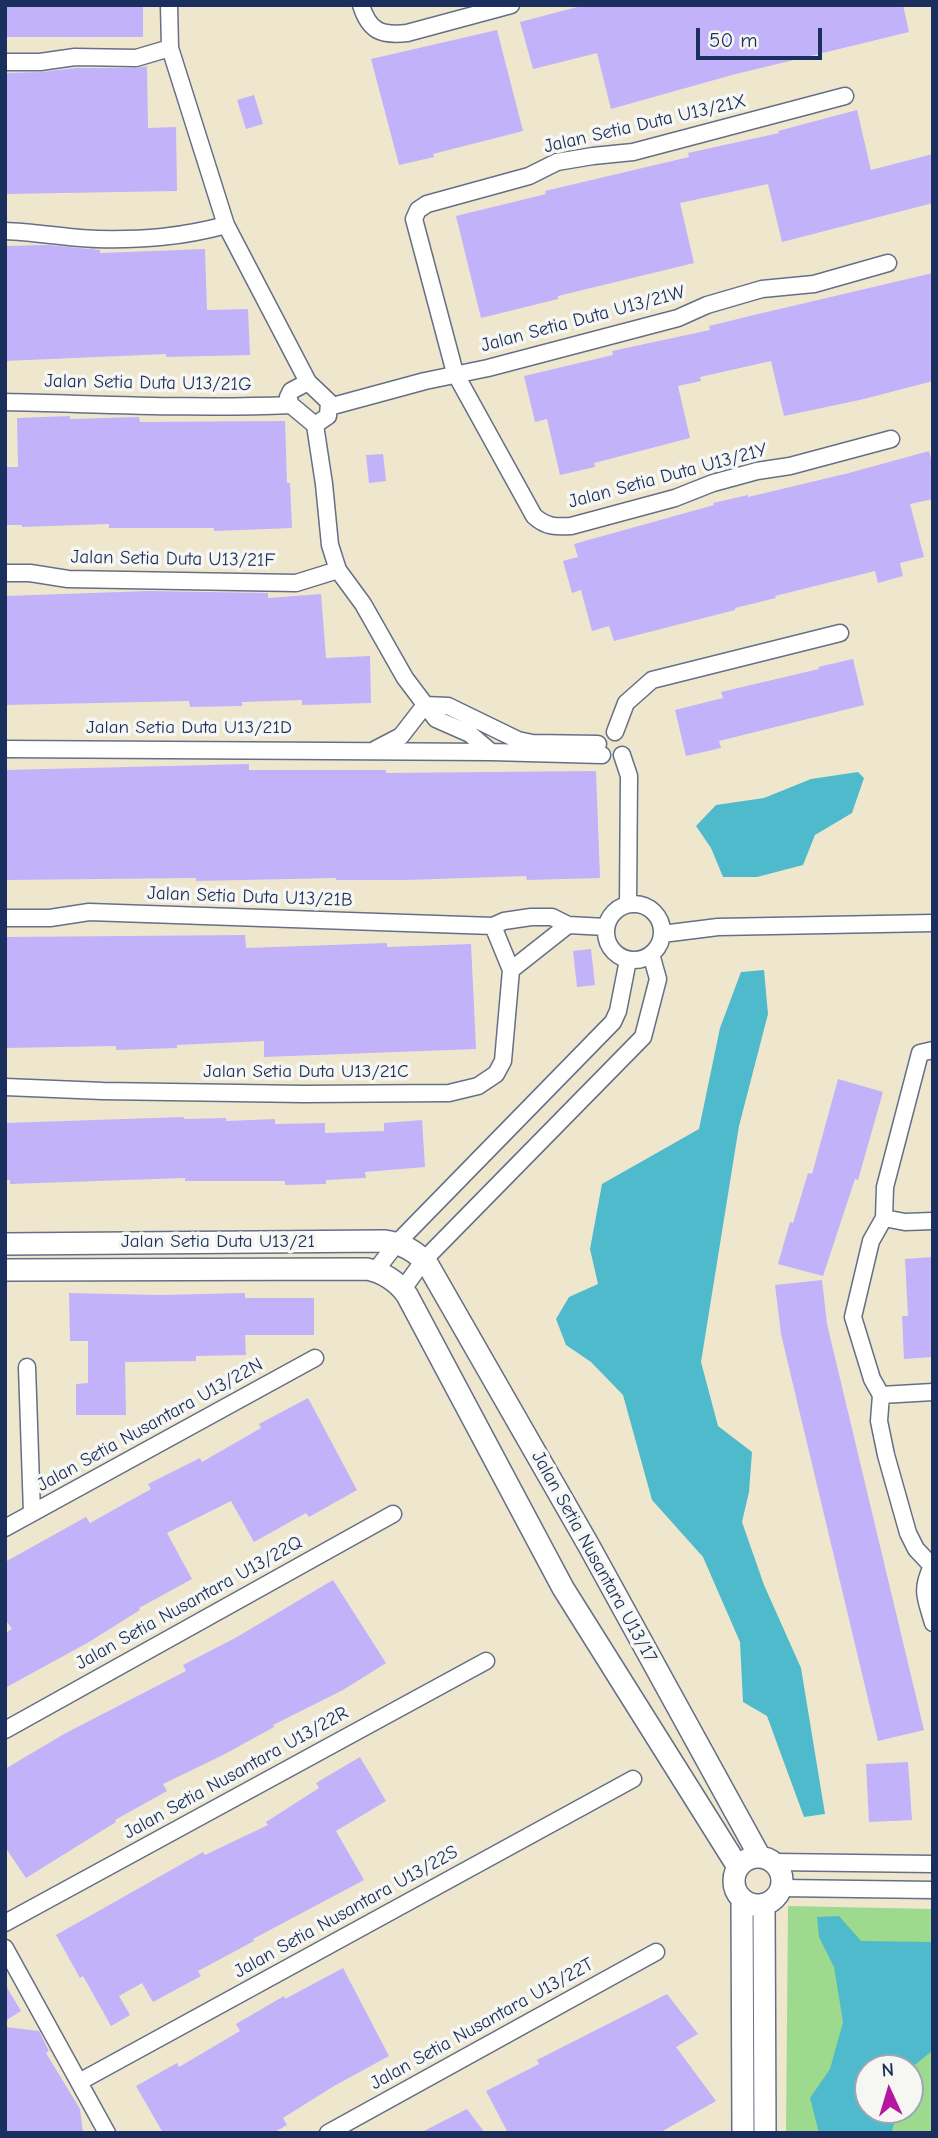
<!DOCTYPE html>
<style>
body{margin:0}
#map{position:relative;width:938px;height:2138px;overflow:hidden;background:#eee7ce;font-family:"Comic Neue",sans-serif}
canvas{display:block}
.frame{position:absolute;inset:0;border:7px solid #1b2f5e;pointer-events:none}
.north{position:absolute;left:854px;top:2054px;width:70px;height:70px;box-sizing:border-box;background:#f6f6f2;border:2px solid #9ea6b7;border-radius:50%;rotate:356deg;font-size:19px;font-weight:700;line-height:28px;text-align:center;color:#1b2f5e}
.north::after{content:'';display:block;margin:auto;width:24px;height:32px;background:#b5179e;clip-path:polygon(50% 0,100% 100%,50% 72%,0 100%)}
.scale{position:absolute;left:696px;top:28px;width:126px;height:32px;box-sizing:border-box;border:4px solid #1b2f5e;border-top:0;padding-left:9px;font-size:21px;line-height:24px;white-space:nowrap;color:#1b2f5e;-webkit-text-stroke:5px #f6f6f2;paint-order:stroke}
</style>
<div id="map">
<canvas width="938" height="2138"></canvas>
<div class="frame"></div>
<div class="north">N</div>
<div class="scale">50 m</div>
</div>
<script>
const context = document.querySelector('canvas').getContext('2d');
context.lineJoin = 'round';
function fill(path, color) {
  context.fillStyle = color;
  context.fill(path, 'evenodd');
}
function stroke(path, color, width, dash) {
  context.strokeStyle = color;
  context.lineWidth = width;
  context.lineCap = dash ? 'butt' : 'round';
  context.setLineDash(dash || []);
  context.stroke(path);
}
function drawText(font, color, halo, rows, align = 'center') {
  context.font = font + ' "Comic Neue",sans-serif';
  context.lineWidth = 7;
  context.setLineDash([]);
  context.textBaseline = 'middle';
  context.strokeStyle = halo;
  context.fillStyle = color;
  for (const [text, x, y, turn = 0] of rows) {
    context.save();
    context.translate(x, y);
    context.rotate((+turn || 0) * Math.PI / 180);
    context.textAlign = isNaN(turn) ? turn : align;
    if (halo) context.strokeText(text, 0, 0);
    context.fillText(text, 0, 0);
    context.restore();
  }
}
const green = new Path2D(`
 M788,1906l145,3v224h-147zM868,2068h42v42h-42z`);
const water = new Path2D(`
 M858,772l6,6 -12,35 -37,22 -12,30 -46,12h-34l-12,-29 -15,-22 20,-21 48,-7 47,-19z
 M764,970l4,44 -29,112 -38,236 17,64 34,26 -3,40 -7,30 22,63 37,83 24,146 -21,3 -37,-101 -24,-14 -3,-60 -37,-85 -51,-57 -29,-105 -32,-33 -25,-17 -10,-26 13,-22 29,-13 -8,-35 12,-65 97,-55 21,-101 21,-56z
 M839,1916l22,25 72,1v108l-22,18 -1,5v-5h-42v42h31l-8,23h-72l-9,-35 20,-29 13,-47 -9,-55 -15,-30 -2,-20z`);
const building = new Path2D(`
 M5,5h138v32h-138z
 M585,5h318l6,27 -177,43 -121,34 -14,-56 -64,16 -13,-47z
 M497,30l26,101 -90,23 1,3 -35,8 -28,-106z
 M147,66l1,62 28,-1 1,64 -172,3v-121l36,-1 35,-4h60z
 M254,95l9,29 -17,5 -9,-29z
 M857,110l14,60 62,-16v49l-151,39 -14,-58 -88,19 14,60 -136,33v3l-77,19 -25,-102 90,-22 -1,-3 144,-34 -1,-4 91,-20 -1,-2z
 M49,245l51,5v3l105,-4 2,61 41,-1 2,46 -84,2v-3l-161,7v-115z
 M933,273v108l-69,18 -80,17 -13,-55 -71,16 1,4 -23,5 12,52 -96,25 1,4 -35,8 -13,-56 -12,3 -11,-46 89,-21 -1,-4 98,-21 -1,-4 45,-11z
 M70,416v3l69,-2 1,5 145,-1 2,62h3l2,45 -78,3v-3h-105v-4l-87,3v-2h-17v-58h13l-1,-49z
 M929,451l4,16v32l-23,5 14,53 -24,6 3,13 -25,7 -3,-12 -100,25 1,2 -41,10v2l-121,31 -5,-15 -17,5 -11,-41 -9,3 -9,-32 15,-4 -4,-13 140,-39 -1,-2 35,-8v2l101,-24z
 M383,454l3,27 -17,2 -3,-28z
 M148,591l120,2v5l53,-4 5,64 44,-2 1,47 -69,2v-5l-60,2v4l-52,1 -1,-6 -184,4v-51h2l-1,-58z
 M853,659l11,46 -145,36 2,7 -35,8 -11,-46 48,-12 -2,-6 98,-23 -1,-2z
 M249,764v6h137v3l210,-2 4,107 -73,2 -1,-4 -120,4h-70v-2l-140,3v-3l-191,2v-110z
 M245,935l1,13 141,-5v4l84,-3 5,105 -212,8v-16l-87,4v3l-61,2v-4l-111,2v-111z
 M591,949l4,36 -18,2 -4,-36z
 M838,1079l45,13 -25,88 -3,-1 -32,97 -45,-12 12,-42 3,1 15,-50 4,1z
 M184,1117v2l42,-1v3l49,-2v5l50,-1v10l59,-2v-8l38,-3 3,47 -60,5 1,6 -40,2v4l-41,1v-4h-100v-3l-175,6v-4h-5v-57z
 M933,1257v100l-29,2 -2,-43h6l-3,-57z
 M822,1280l5,44 97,406 -46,11 -97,-407 -6,-49z
 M69,1293l91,2 85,-2v5h69v37h-69l1,20 -50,1v5l-71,1 1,53h-50v-31l12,-1v-42h-18z
 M308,1398l49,92 -48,27 -3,-4 -52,29 -23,-41 -64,32 25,46 -53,29 1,2 -51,32 -84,46v-55l7,-4 -7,-10v-57l81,-45 4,6 61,-34 -3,-5 52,-26 2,4 59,-34 -2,-4z
 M333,1580l53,83 -43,27 -70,35 1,2 -51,28 -60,29 4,7 -52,29 1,2 -90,56 -21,-31v-78l59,-35 122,-63 -3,-6 54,-28z
 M360,1757l26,44 -50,30 28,49 -111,59 1,2 -56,30 3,5 -48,26 -11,-19 -23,13 11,19 -19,11 -28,-50 -3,2 -24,-43 147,-83 2,3 63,-30 -2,-3 53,-34 -3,-5z
 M908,1762l4,58 -43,2 -3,-58z
 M343,1968l46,88 -55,30 -51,32 4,7 -14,8h-110l-27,-47 41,-23 2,4 61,-36 -4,-7 48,-28 1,3z
 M5,1984l16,27 -16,10z
 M667,1994l31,40 -22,13 40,54 -57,32h-151l-22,-42 53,-27 -2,-4z
 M5,2027l34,4 10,20 -3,2 34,56 3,24h-78z
 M467,2109l18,24h-65z`);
const minor = new Path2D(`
 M169,5l1,43 56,177 82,157
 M361,5c8,26 20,31 46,28l104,-28
 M5,62h35l35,-5 61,1 34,-10
 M845,96l-212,56 -40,4 -36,6 -28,14 -102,28 -9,6 -4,9 41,154 79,143c12,11 22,11 37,10l104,-28 38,-15 44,-12 33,-5 101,-27
 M5,231c31,1 61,7 92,8 46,1 85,-2 129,-14
 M308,382l21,20 -1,14 -13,9 -24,-20 -3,-8 3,-6z
 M5,402c96,2 190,7 286,3
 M329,407l96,-26 63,-13 190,-50 29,-13 55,-16 52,-5 74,-21
 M315,425l9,59 6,61 8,25 25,34 42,74 31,41 34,15 21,18 111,3
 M5,573h25l38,6 228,4 42,-13
 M425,705l23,1 70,34 14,3 66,1
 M615,732l11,-29 26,-23 188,-47
 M5,749l486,3
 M376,749l25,-13 24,-31
 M622,755l7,21 -1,128
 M606 932a28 28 0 1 1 56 0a28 28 0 1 1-56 0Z
 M5,918h45l39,-6 404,14 11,-5 27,-4h21l16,8 38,2
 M662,934l56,-7 215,-4
 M511,970l57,-45
 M5,1087l98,4 201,3 145,-1 29,-7 18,-12 7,-13 8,-91 -18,-44
 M884,1218l21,4 28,-1
 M376,1270l21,-27 216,-221 5,-11 10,-51
 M403,1289l21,-29 219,-223 15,-58 -7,-25
 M27,1367l5,146
 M881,1395l52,-3
 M5,1528l310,-170
 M932,1566l-16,-17 -8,-16 -22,-78 -7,-34 2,-26 -9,-16 -19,-62 18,-76 13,-23 1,-31 35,-134 13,-3
 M932,1566c-12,25 -6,32 1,57
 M5,1730l388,-216
 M774,1862l159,2
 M781,1888l152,2
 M5,1923l481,-262
 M5,1948l102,185
 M79,2082l554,-303
 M328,2133l328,-181`);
const secondary = new Path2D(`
 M5,1244l379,-3c18,2 32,10 44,24l161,281 171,311
 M5,1270l362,-1c16,3 31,13 40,26l156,293 175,279
 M734 1881a24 24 0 1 1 48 0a24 24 0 1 1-48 0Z
 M742,1899l1,234
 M764,1904l1,229`);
const streetNames = [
 ["Jalan Setia Duta U13/21X",645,124,-13],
 ["Jalan Setia Duta U13/21W",583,319,-15],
 ["Jalan Setia Duta U13/21G",148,383,1],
 ["Jalan Setia Duta U13/21Y",668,476,-15],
 ["Jalan Setia Duta U13/21F",173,559,1],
 ["Jalan Setia Duta U13/21D",189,728],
 ["Jalan Setia Duta U13/21B",250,897,2],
 ["Jalan Setia Duta U13/21C",306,1072],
 ["Jalan Setia Duta U13/21",218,1242],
 ["Jalan Setia Nusantara U13/22N",150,1425,-29],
 ["Jalan Setia Nusantara U13/17",594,1557,61],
 ["Jalan Setia Nusantara U13/22Q",189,1603,-29],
 ["Jalan Setia Nusantara U13/22R",236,1773,-29],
 ["Jalan Setia Nusantara U13/22S",346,1912,-29],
 ["Jalan Setia Nusantara U13/22T",482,2024,-29]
];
fill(green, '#9dda8e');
fill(water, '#4fbacb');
fill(building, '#c2b2fa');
stroke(minor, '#656f85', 19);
stroke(secondary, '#656f85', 24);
stroke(minor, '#fff', 16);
stroke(secondary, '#fff', 21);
drawText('19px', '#1b2f5e', '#f6f6f2', streetNames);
</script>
